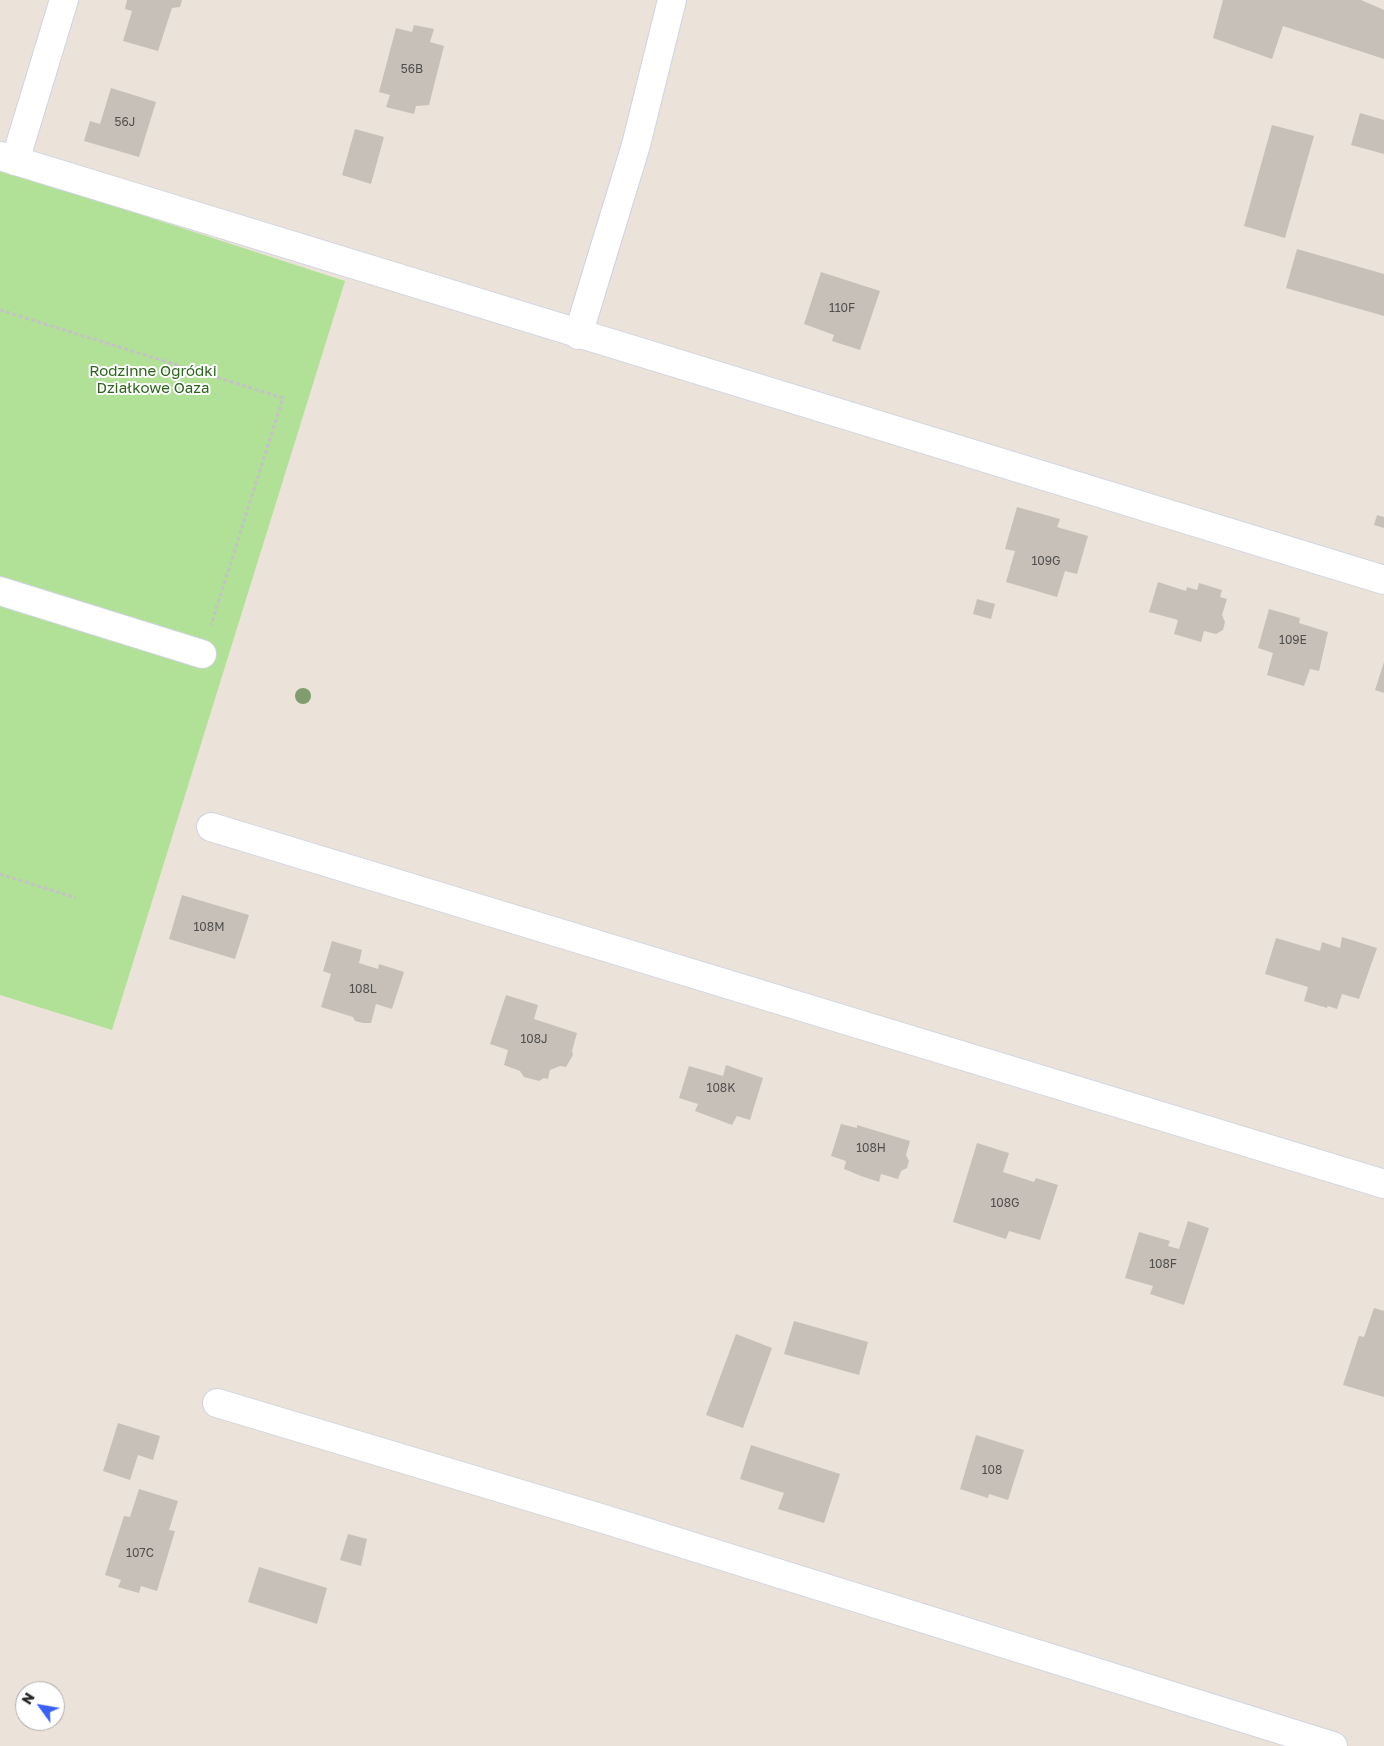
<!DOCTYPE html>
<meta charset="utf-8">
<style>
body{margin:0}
#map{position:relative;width:1384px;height:1746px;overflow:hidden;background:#ebe3da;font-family:"Golos Text",sans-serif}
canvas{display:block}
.north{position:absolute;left:15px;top:1681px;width:50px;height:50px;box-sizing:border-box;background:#fff;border:1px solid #a9a9a9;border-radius:50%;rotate:302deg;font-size:14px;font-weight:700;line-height:20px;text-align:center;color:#282828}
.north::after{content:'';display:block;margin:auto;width:18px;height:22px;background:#3961f8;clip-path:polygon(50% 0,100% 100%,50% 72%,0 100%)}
</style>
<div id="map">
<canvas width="1384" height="1746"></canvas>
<div class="north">N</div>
</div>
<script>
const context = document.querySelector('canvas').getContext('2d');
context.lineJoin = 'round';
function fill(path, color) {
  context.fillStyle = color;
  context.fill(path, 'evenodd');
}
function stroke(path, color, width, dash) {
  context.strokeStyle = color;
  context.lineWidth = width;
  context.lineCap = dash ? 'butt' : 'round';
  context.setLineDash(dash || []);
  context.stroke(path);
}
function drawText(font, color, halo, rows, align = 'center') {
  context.font = font + ' "Golos Text",sans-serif';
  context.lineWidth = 4;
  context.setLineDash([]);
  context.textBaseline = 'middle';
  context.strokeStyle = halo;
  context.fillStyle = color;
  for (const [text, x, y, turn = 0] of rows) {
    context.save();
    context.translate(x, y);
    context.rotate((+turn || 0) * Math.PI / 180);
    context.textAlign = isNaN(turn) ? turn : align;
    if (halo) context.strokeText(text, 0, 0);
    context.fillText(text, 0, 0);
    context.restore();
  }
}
const green = new Path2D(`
 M0,169l345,112 -233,749 -112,-35z`);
const building = new Path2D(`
 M127,0h55l-2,7 -8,1 -14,43 -35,-10 9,-30 -7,-2z
 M1223,0h138l23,10v49l-101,-33 -11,33 -59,-21z
 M414,25l20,4 -4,13 14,4 -15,59 -13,1 -2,8 -28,-7 4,-12 -11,-3 17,-64 16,4z
 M111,88l45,14 -17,55 -55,-16 6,-20 10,3z
 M1360,113l24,7v34l-33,-9z
 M1272,125l42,11 -29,102 -41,-12z
 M355,129l29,8 -13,47 -29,-9z
 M1297,249l87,25v42l-98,-28z
 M821,272l59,19 -20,59 -28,-9 2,-6 -30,-11z
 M1017,507l43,12 -3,8 31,9 -11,38 -12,-3 -8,26 -51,-15 9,-31 -10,-2z
 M1377,515l7,2v11l-10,-3z
 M1158,582l28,9 1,-4 10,3 2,-7 23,7 -2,7 7,2 -5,16 3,7 -2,8 -7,4 -12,-3 -3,11 -27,-8 4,-14 -29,-8z
 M977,599l18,5 -4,15 -18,-5z
 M1269,609l31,9 -1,5 29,9 -9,39 -9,-2 -6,17 -37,-11 6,-22 -15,-5z
 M1384,662v31l-9,-3z
 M182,895l67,20 -14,44 -66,-20z
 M1342,937l35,11 -18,51 -17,-5 -5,15 -9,-3 -1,2 -23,-7 4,-14 -43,-13 11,-36 44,13 2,-9 18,6z
 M332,941l30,9 -3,13 19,6 1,-5 25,8 -12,37 -16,-5 -5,19h-8l-8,-2 -2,-4 -32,-10 10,-33 -8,-3z
 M506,995l32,10 -4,14 43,14 -5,18 1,4 -7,12 -6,-1 -10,4 -2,9 -4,-1 -5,3 -15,-4 -4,-6 -16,-6 4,-15 -18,-6z
 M726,1065l37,13 -13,42 -13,-4 -5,9 -37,-14 3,-7 -19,-6 10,-32 34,10z
 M841,1124l16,4v-3l53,16 -4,14 3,6 -2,7 -6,3 -3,8 -17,-5 -2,8 -18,-6 -17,-7 2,-8 -15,-5z
 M977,1143l32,10 -6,19 31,10 2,-4 22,7 -18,55 -31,-9 -3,8 -53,-17z
 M1188,1221l21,7 -25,77 -34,-11 3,-8 -28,-8 14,-46 31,9 -2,5 11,3z
 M1374,1308l10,3v86l-41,-12 16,-49 5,1z
 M794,1321l74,21 -9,33 -75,-21z
 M736,1334l36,14 -29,80 -37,-13z
 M118,1423l42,13 -7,24 -15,-5 -8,25 -27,-9z
 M976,1435l48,15 -16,50 -19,-6 -1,4 -28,-9z
 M751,1445l89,29 -16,49 -46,-14 6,-16 -44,-14z
 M139,1489l39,12 -9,29 6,1 -18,60 -16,-5 -2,7 -21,-6 3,-7 -16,-5 19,-59 6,1z
 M348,1534l19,5 -6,27 -21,-6z
 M259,1567l68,21 -10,36 -69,-22z`);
const path = new Path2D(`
 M0,310l283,88 -72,227
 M0,874l76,24`);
const minor = new Path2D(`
 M0,156l1384,424
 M15,161l49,-161
 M578,335l58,-190 36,-145
 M0,591l202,63
 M211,827l1173,357
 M217,1403l390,117 726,226`);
const trees = [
 [303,696]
];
const numberNames = [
 ["56B",412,69],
 ["56J",125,122],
 ["110F",842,308],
 ["109G",1046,561],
 ["109E",1293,640],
 ["108M",209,927],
 ["108L",363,989],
 ["108J",534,1039],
 ["108K",721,1088],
 ["108H",871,1148],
 ["108G",1005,1203],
 ["108F",1163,1264],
 ["108",992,1470],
 ["107C",140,1553]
];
const parkNames = [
 ["Rodzinne Ogródki",153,371],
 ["Działkowe Oaza",153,388]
];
fill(green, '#b1e196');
fill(building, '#c6c0b9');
stroke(minor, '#cfd3e1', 30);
stroke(path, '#c3c3c3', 3, [4, 2.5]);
stroke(minor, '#fff', 28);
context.fillStyle = '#819d70';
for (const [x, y] of trees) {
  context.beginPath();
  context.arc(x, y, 8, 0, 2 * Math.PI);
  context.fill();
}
drawText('12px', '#504e4c', null, numberNames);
drawText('15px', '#2b641a', '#fff', parkNames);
</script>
